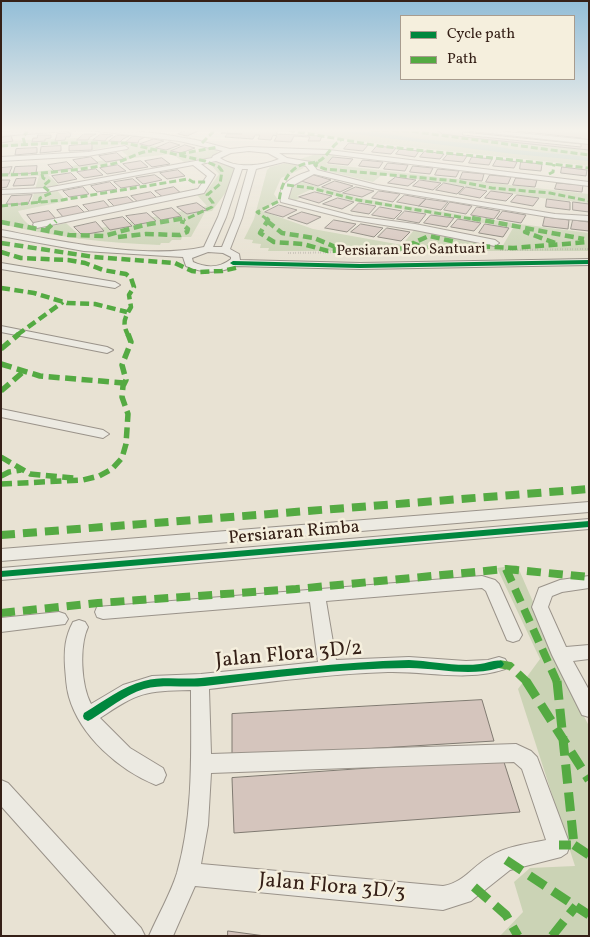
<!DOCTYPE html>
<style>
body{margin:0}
#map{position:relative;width:590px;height:937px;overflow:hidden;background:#e8e2d3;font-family:Vollkorn,serif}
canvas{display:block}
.frame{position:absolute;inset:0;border:2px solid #352017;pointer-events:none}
.legend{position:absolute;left:400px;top:15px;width:175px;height:65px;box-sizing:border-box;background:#f5efdd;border:1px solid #a89c8e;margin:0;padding:6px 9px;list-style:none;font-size:15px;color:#352017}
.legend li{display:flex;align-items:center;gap:10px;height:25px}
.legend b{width:25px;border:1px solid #a89c8e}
</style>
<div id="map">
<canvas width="590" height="937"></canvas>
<div class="frame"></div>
<ul class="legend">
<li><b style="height:6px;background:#00873e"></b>Cycle path</li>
<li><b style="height:6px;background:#54aa42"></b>Path</li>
</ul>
</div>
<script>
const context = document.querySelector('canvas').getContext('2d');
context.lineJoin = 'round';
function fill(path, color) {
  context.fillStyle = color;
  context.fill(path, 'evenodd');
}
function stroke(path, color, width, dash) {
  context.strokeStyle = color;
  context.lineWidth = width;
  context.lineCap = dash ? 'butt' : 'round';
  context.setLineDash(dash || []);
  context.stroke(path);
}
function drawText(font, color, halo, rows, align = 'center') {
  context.font = font + ' Vollkorn,serif';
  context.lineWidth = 5;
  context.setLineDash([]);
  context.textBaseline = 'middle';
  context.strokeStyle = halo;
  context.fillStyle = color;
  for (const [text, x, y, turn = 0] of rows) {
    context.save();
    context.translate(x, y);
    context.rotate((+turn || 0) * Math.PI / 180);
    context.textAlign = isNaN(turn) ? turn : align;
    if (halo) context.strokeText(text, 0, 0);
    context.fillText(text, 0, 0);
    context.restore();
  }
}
const green = new Path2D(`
 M288,130h148l7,4 29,4 117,12v16l-217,-23z
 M77,138l57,4 60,11 15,-6 11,2 -6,8 -30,5 -12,-8 -38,4 -86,17 10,9 -2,5 10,12 -48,10c13,24 25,17 48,12l11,10 130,-27 -10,-11 9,-3 13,-18 -10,-11 17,-2 14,4 3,4 -31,42 -7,1 -14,25h-9l-1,3h-9l-3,3h-8l-1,2c-54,-2 -106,-8 -159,-21v-20l30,-1 8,-27 -38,1v-5l41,-1 86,-15 -8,-6 9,-3 -5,-3 -32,6 -1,-7 -90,4v-6z
 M327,154l8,1 -9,9 263,30v9l-48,-5 -158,-24 -10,8 -50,-12 -23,-11 13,-4z
 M286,163l15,2 3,3 -23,10 -7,16 4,6 -16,11 51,18 89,16 12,-15 88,17 11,-19 -161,-27 -40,-12 -15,7 3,2 -6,3 -7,-3 6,-15 5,-2 61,17 153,25 77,10v18h-321l1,-3h-9l1,-4 -9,-1 1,-3 -9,-1 10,-20 13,-49 3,-3z
 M517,565l59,136 13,25v210h-89l23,-24 -9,-30 16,-14 45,-2 -57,-177 22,-30 -43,-91z`);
const water = new Path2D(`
 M323,130h41l56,9 68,6 29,5 62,6 10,2v3l-75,-7z`);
const building = new Path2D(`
 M187,130h14l-14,6 -9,-2z
 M278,130l-2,4 46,2 -2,5h-12l2,-4 -16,-1 -3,6 -17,-1 3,-5 -4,-1 -2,5 -13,-1 2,-4h-5l-2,4 -28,-2 2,-3h15l-21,-1h6v-3z
 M436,130h153v20l-117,-12 -29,-4z
 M477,130h29l75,8v3z
 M463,132l118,12v3l-118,-12z
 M71,133l-1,4h-4l-1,3 -10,1 2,-7z
 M84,134h12l-6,3 -2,3h-11z
 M101,134l12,1 -6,3 -2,3 -12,-1z
 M38,135h13v3l-6,1v2l-13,1 1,-4h4z
 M117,135l12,1 -6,3 -3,3 -11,-1z
 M11,136l2,5 -12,2v-5z
 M133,136l12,1 -6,3 -1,3 -12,-1z
 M154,139l10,2 -15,5 -9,-2z
 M170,142l10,3 -14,5 -10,-2z
 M349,143l19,2 -5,6 -19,-2z
 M92,144v6l-23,1v-5z
 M185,145l10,3 -14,5 -10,-2z
 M61,146v5l-21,2 1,-6z
 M377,146l19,2 -5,6 -19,-2z
 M37,148v5l-22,2 1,-6z
 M400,149l19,2 -4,6 -19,-3z
 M425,151l19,3 -4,5 -20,-2z
 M117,153l7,6 -18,3 -7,-6z
 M448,154l19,2 -4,6 -20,-2z
 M91,157l7,6 -19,3 -6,-6z
 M333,157l20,2 -5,6 -20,-2z
 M472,157l20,2 -3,6 -20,-2z
 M162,158l8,6 -18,3 -7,-6z
 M497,159l20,3 -3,6 -21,-2z
 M363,160l20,2 -4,6 -20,-2z
 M141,161l7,6 -18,3 -7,-6z
 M67,162l6,6 -19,3 -6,-6z
 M521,162l21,2 -1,7 -21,-2z
 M388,163l20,2 -3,6 -21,-2z
 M118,165l8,6 -19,3 -7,-6z
 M37,166l-1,7 -23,1 2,-7z
 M413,166l20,2 -3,6 -20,-2z
 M12,167l-3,7h-8v-6z
 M562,167l25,3 -1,6 -25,-3z
 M96,169l7,6 -19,3 -7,-6z
 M438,169l21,2 -3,6 -21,-2z
 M178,170l7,6 -18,3 -7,-6z
 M463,172l21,2 -2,7 -22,-2z
 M71,173l6,6 -19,4 -6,-7z
 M155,175l7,5 -19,4 -7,-6z
 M314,175l17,5 -13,6 -17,-5z
 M490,175l21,2 -3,7 -22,-2z
 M396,177l20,3 -8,6 -20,-3z
 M36,178l-2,7 -21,1 3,-7z
 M516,178l21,2 -2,7 -22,-2z
 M133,179l7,6 -19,3 -7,-6z
 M1,180h9l-3,7 -6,1z
 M420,180l21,3 -8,7 -20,-4z
 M335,181l18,5 -13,6 -18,-5z
 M110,182l7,7 -20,3 -6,-6z
 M444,183l20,4 -7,7 -21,-4z
 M557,183l26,2 -1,7 -27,-3z
 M83,187l6,7 -20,3 -6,-6z
 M174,187l9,8 -19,3 -9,-7z
 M356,187l18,4 -12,6 -19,-4z
 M466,187l21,4 -7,7 -21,-4z
 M379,191l21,3 -7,8 -21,-4z
 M491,191l22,3 -7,7 -21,-3z
 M151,192l8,8 -20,3 -8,-7z
 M315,192l17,4 -13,7 -20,-6z
 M32,195l-4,9h-22l5,-8z
 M405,195l21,4 -7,7 -22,-4z
 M517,195l22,3 -6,8 -22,-4z
 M128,197l8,7 -20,4 -8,-8z
 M338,198l16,4 -12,7 -19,-5z
 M426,199l22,3 -7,8 -22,-4z
 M547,199l23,3v8l-24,-3z
 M104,201l7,8 -20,4 -8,-8z
 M450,202l22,4 -6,8 -22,-4z
 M573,202l16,2v8l-16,-2z
 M197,203l10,7 -20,4 -10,-7z
 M359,203l17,3 -7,8 -18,-3z
 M279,205l18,5 -14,7 -18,-5z
 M78,206l8,8 -22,4 -7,-8z
 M380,207l22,4 -8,8 -22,-4z
 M477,207l23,4 -6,8 -23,-4z
 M172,208l9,8 -20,4 -9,-8z
 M49,211l7,8 -22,5 -7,-9z
 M405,211l21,3 -7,9 -22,-4z
 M503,211l23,4 -5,8 -24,-4z
 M302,212l19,5 -14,7 -19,-6z
 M147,213l9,8 -21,4 -9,-9z
 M431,215l23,3 -7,9 -23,-4z
 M123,217l9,9 -22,4 -8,-9z
 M545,217l24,3 -1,9 -25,-3z
 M458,219l23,4 -7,8 -23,-4z
 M334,220l22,4 -9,8 -22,-4z
 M573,220l16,2v9l-18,-2z
 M96,222l8,9 -22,4 -8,-8z
 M361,224l22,4 -9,9 -23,-5z
 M485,224l24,4 -6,9 -24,-4z
 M387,228l23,4 -9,9 -23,-4z
 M482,700l12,41 -262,16v-43z
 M503,759l17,53 -286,21 -2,-55z
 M228,931l37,5h-37z`);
const path = new Path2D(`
 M500,250l89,-1
 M288,253l189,-3`);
const minor = new Path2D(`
 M35,130h44l-78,6v-4z
 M89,130h34l39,4 34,6 34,9 19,-2 80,3 260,32v4l-260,-32 -50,-1 8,5 24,4 6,8 60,15 178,29 34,2v5l-34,-3 -178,-29 -63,-15 -22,12 -4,13 65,17 62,8 80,16 4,3 -4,3 -80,-16 -62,-10 -72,-18c-5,-19 14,-26 29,-31l-4,-5 -22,-4 -28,7 -14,49 -12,31 9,5 1,6 120,3 229,-4v6l-229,4 -125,-3c-16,8 -33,7 -49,0l-3,-9 -99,-6 -83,-15v-6c59,11 145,30 203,17l14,-30 17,-49 -19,-7 -15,3 14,11 -11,18 -167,35 -4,-3 1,-2 164,-34 9,-13 -14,-11 -147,27 -45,2v-4l45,-2 166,-30 1,-2 10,-5 -44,-10zM249,151l19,2 11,6c-16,7 -44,10 -59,-1l11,-5zM242,169h6l-14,49 -12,29h-9l13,-30zM208,252l15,1 8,4v2c-11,9 -25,9 -38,3l-1,-4z
 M463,130h25l101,10v4z
 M125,146l3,2 -1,1 -39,7 -87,5v-4l87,-5z
 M1,263l114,19 5,3 -5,3 -114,-19z
 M1,326l106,21 6,3 -6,3 -106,-21z
 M1,409l102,21 6,4 -6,4 -102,-21z
 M589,502v10l-588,49v-12z
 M589,519v10l-588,51v-12z
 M482,576l13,4 4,4 23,51 -3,5 -6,2 -6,-2 -21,-49 -4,-3 -156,13 10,59 73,-3 57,4 22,-1 11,-3 6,2 3,5 -3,5c-38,13 -78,2 -117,3 -60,2 -119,10 -179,17l2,65 305,-10 15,7 6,6 33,88 -3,8 -6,4 -51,13 -39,31 -28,9 -248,-24 -22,50h-24c9,-21 21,-41 28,-63 17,-60 14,-122 14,-183 -47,1 -52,2 -91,28l30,30 33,20 3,7 -3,7 -7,3c-37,-15 -76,-49 -87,-88 -3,-10 -3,-20 -4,-30 -1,-17 0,-30 8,-45l6,-2 6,2 3,5c-9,19 -7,58 3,77l32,-19 29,-9 49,-2 117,-12 -8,-60 -207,17 -6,-2 -2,-5 2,-5zM514,762l8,7 24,71c-19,4 -40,6 -57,17 -17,10 -26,26 -46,29l-242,-22 7,-39 3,-52z
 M589,576v12l-27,4 -10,4 -4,11 18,40 23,-2v14l-16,2 16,29v27l-7,-2 -30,-60 -20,-48 7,-19 21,-8z
 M59,612l6,2 3,5 -3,5 -64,8v-14z
 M1,780l7,3 133,145 4,8h-28l-116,-130z`);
const quietFar4 = new Path2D(`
 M25,130l2,2 -4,5 2,8
 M288,130l91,16 210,22
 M372,130l35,1
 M402,130l187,25
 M202,143l13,-13
 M1,146l53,-3h71l80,18 14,6 3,4 -2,13 -13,11 6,8 -1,4 -28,13
 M179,154l39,-7
 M318,162l-3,3 10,4 132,12 35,7 58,5 39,8
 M549,174l4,-2 1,-8
 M1,175c37,-1 74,-4 111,-11 14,-3 26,-13 40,-13
 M287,185l24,3 47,12 120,20
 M39,203l1,-5 11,-5 -8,-7 6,-5 -6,-3 -1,-4
 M1,206l61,-6 126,-21 5,3h15
 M268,220l-11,-8 22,-11c2,-15 8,-32 25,-37 4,-1 10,-1 15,-3 8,-4 13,-16 22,-21`);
const quietFar3 = new Path2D(`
 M266,218l2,2 -8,13 14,9 29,2 25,7 145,-5 40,2 76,-6
 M472,218l112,21
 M267,221l15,12 32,5 26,11
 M1,222l68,13 35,1 40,-11 42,-7
 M45,231l11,-10
 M529,231l-4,1 30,11
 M118,237l28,-3 34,1 7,-3 1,-3 -6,-5 1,-4
 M1,243l93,14 81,6 17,8 8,1 22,-1 18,-4
 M416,246l2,-1 -5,-2 16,-7 27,6
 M1,252l20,6 47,2 17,3 18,7 23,4 5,4 3,9 -5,8 2,12c-7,12 -9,16 -3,28
 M1,288l33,5 33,10 28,1 32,8
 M17,335l46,-33`);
const quietFar2 = new Path2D(`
 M1,349l18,-15
 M1,364l39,12 84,7
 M1,391l22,-19
 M1,457l29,17 44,4
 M1,476l8,-4 12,-2
 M1,484l82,-4 16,-4 13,-7 10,-11 4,-14 2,-30 -6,-17 1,-11 3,-6 -4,-15 9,-23 -3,-8`);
const quietFar1 = new Path2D(`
 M1,535l588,-46
 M506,569l51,113
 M1,613l97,-10 198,-14 210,-20 83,8
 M499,664l11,2 17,16`);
const quiet = new Path2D(`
 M526,681l63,99
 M557,681l17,164h-15
 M574,845l15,10
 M506,860l83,55
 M474,887l32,28 12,21
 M552,936l24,-30`);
const cycleway = new Path2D(`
 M589,260v4l-229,4 -127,-3 -3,-2 3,-2 127,3z
 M589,521v6l-588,50v-6z
 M409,660c23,1 47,7 71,4 7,-1 16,-5 22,-3l2,3 -2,3 -3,1c-32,9 -59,0 -90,0 -68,0 -137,10 -204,18 -20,2 -41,-2 -61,3 -19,6 -36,20 -52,30l-4,2 -4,-2 -1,-3 1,-3c20,-12 38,-26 60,-32 19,-5 38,-1 57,-3 70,-7 138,-16 208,-18z`);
const farStreetnames = [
 ["Persiaran Eco Santuari",411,251,-1]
];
const streetNames = [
 ["Persiaran Rimba",294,534,-5]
];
const nearStreetnames = [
 ["Jalan Flora 3D/2",289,656,-5],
 ["Jalan Flora 3D/3",332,888,5]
];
fill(green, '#cbd3b5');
fill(water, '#b1cabe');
fill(building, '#d5c5bd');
stroke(building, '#807a71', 1);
stroke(minor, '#9a938a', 2);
stroke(path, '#aba69f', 2, [0.5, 2]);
fill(minor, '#eceae2');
stroke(quietFar4, '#54aa42', 3, [7, 3]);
stroke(quietFar3, '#54aa42', 4.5, [9, 4.5]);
stroke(quietFar2, '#54aa42', 5.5, [11, 5.5]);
stroke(quietFar1, '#54aa42', 8, [14, 8]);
stroke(quiet, '#54aa42', 9, [19, 9]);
fill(cycleway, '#00873e');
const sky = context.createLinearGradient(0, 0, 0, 261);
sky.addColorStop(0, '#92bdd7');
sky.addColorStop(0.5, '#f5f2eb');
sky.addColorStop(1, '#f5f2eb00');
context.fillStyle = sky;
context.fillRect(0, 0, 590, 261);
drawText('15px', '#352017', '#f5efdd', farStreetnames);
drawText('18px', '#352017', '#f5efdd', streetNames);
drawText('21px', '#352017', '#f5efdd', nearStreetnames);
</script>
